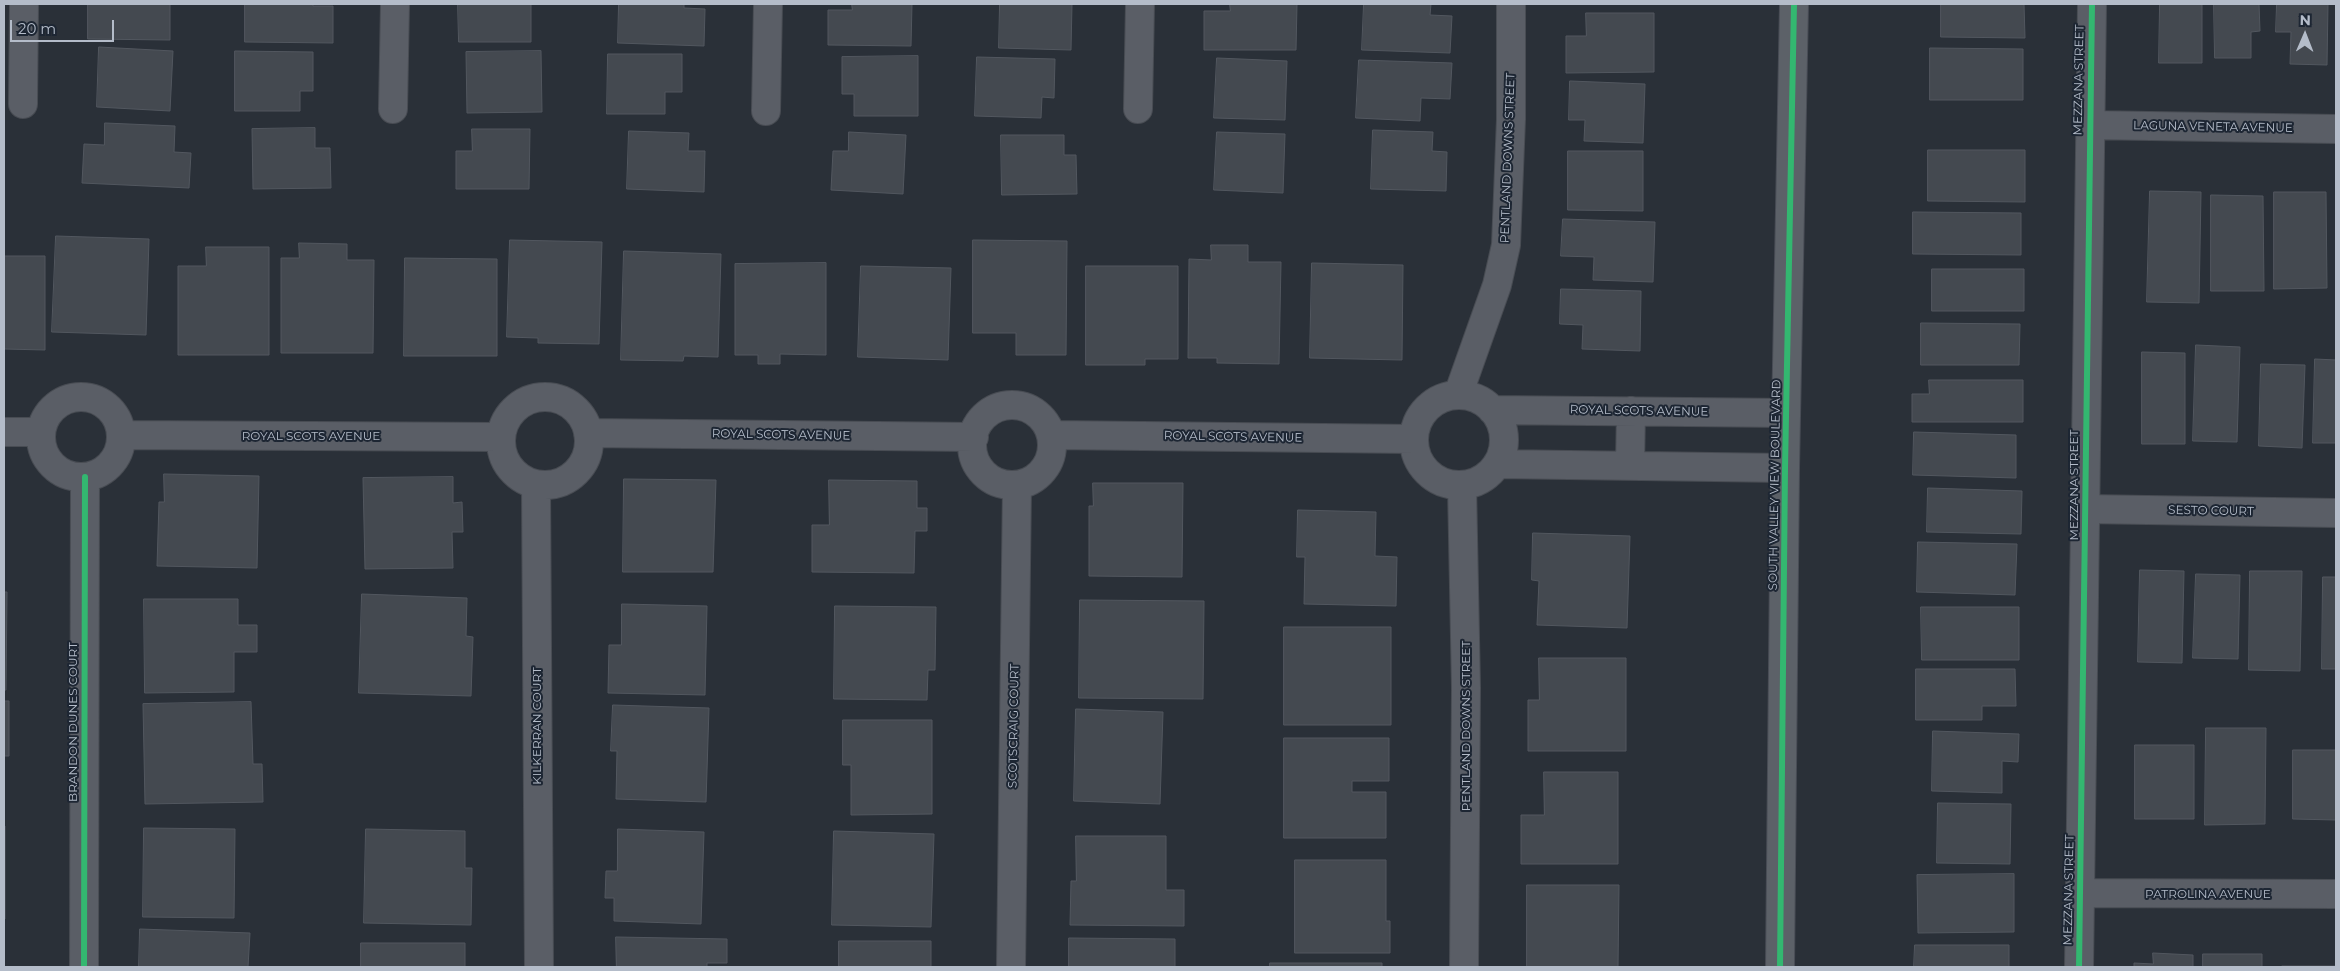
<!DOCTYPE html>
<style>
body{margin:0}
#map{position:relative;width:2340px;height:971px;overflow:hidden;background:#2a3038;font-family:Montserrat,sans-serif}
canvas{display:block}
.frame{position:absolute;inset:0;border:5px solid #b4bcc9;pointer-events:none}
.north{position:absolute;left:2280px;top:10px;width:50px;height:50px;-webkit-text-stroke:4px #1d2633;paint-order:stroke;rotate:1deg;font-size:14px;font-weight:700;line-height:20px;text-align:center;color:#b4bcc9}
.north::after{content:'';display:block;margin:auto;width:18px;height:22px;background:#b4bcc9;clip-path:polygon(50% 0,100% 100%,50% 72%,0 100%)}
.scale{position:absolute;left:10px;top:20px;width:104px;height:22px;box-sizing:border-box;border:2px solid #b4bcc9;border-top:0;padding-left:6px;font-size:15px;line-height:18px;white-space:nowrap;color:#b4bcc9;-webkit-text-stroke:4px #1d2633;paint-order:stroke}
</style>
<div id="map">
<canvas width="2340" height="971"></canvas>
<div class="frame"></div>
<div class="north">N</div>
<div class="scale">20 m</div>
</div>
<script>
const context = document.querySelector('canvas').getContext('2d');
context.lineJoin = 'round';
function fill(path, color) {
  context.fillStyle = color;
  context.fill(path, 'evenodd');
}
function stroke(path, color, width, dash) {
  context.strokeStyle = color;
  context.lineWidth = width;
  context.lineCap = dash ? 'butt' : 'round';
  context.setLineDash(dash || []);
  context.stroke(path);
}
function drawText(font, color, halo, rows, align = 'center') {
  context.font = font + ' Montserrat,sans-serif';
  context.lineWidth = 4;
  context.setLineDash([]);
  context.textBaseline = 'middle';
  context.strokeStyle = halo;
  context.fillStyle = color;
  for (const [text, x, y, turn = 0] of rows) {
    context.save();
    context.translate(x, y);
    context.rotate((+turn || 0) * Math.PI / 180);
    context.textAlign = isNaN(turn) ? turn : align;
    if (halo) context.strokeText(text, 0, 0);
    context.fillText(text, 0, 0);
    context.restore();
  }
}
const building = new Path2D(`
 M88,4h82v36l-82,-1z
 M245,4h68v2h20v37l-88,-1z
 M458,4h73v38h-72z
 M619,4h65v4l21,1 -1,37 -86,-3z
 M852,4h60l-1,42 -83,-1v-35h24z
 M1000,4h72l-1,46 -72,-2z
 M1230,4h67l-1,46h-92v-39h26z
 M1364,4h67l-1,11 22,1 -2,37 -88,-3z
 M1941,4h83l1,34 -84,-1z
 M2160,4h42v59h-43z
 M2214,4h45l1,27 -9,1v26h-36z
 M2277,4h51l-1,61 -37,-1 1,-32h-15z
 M1586,13h68v59l-88,1v-37h20z
 M99,47l74,4 -3,60 -73,-4z
 M1930,48l93,1v51h-93z
 M235,51l78,1v39h-13v20h-65z
 M541,51l1,61 -75,1 -1,-61z
 M608,54h74v38h-17v22h-58z
 M918,56v60h-64v-22h-12v-37z
 M977,57l78,2 -1,39 -12,-1 -1,21 -66,-2z
 M1217,58l70,3 -2,59 -71,-2z
 M1359,60l93,3 -2,36 -29,-1 -1,23 -64,-3z
 M1570,81l75,3 -2,59 -59,-2 1,-21h-16z
 M105,123l70,3 -1,26 17,1 -2,35 -107,-5 2,-39 20,1z
 M315,128v20h15l1,40 -78,1 -1,-60z
 M472,129h58l-1,60h-73v-38h16z
 M1373,130l60,2 -1,19 15,1 -1,39 -75,-2z
 M629,131l60,2 -1,18h17l-1,41 -77,-3z
 M849,132l57,3 -3,59 -72,-4 2,-39h15z
 M1217,132l68,2 -2,59 -69,-3z
 M1001,135h63v20h12l1,39 -75,1z
 M1928,150h97v52l-97,-1z
 M1568,151h75v60l-75,-1z
 M2150,191l51,1 -2,111 -52,-1z
 M2274,192h52l1,96 -53,1z
 M2211,195l52,1 1,95h-53z
 M1913,212l108,1v42l-108,-1z
 M1563,219l92,3 -2,60 -60,-2 1,-23 -33,-1z
 M56,236l93,3 -3,96 -94,-3z
 M510,240l92,2 -3,102 -61,-1v-5l-31,-1z
 M973,240l94,1 -1,114h-50v-22h-43z
 M299,243l48,1v16h27l-1,93h-92v-95h18z
 M1211,245h37v17h33l-2,102 -62,-1v-5h-29l1,-99 22,1z
 M206,247h63v108h-91v-89h28z
 M624,251l97,3 -3,103 -34,-1 -1,5 -62,-1z
 M4,256h41v94l-41,-1z
 M405,258l92,1v97h-93z
 M826,263v92l-46,-1v10h-22v-9h-23v-91z
 M1312,263l91,2 -1,95 -92,-2z
 M861,266l90,2 -3,92 -90,-3z
 M1086,266h92v93h-33v6h-59z
 M1932,269h92v42h-92z
 M1561,289l80,2 -1,60 -58,-2 1,-24 -23,-1z
 M1921,323l99,1 -1,41h-98z
 M2196,345l44,2 -3,95 -44,-1z
 M2142,352l43,1v91h-43z
 M2315,359l21,1v83h-23z
 M2261,364l44,1 -3,83 -43,-2z
 M1929,380h94v42h-111v-28h17z
 M1914,432l102,3v43l-103,-3z
 M164,474l95,2 -2,92 -100,-2 2,-64h5z
 M453,477v26l9,-1 1,30h-11l1,36 -88,1 -2,-91z
 M624,479l92,1 -3,92h-90z
 M829,480l88,1v27h10v23h-12l-1,42 -102,-1v-47h17z
 M1093,483h90l-1,94 -93,-1v-70h4z
 M1928,488l94,3 -1,43 -94,-2z
 M1298,510l78,2 -1,44 22,1 -1,49 -92,-2 1,-47h-8z
 M1533,533l97,3 -3,92 -90,-3 2,-44 -7,-1z
 M1918,542l99,2 -2,51 -98,-3z
 M2140,570l44,1 -2,92 -44,-1z
 M2250,571h52l-2,100 -51,-1z
 M2196,574l44,1 -2,84 -45,-1z
 M2323,577h13v92h-14z
 M4,592h3l-1,98h-2z
 M362,594l105,4 -1,38 7,1 -2,59 -112,-3z
 M144,599h94v26h19v27h-23v40l-89,1z
 M1080,600l124,1 -1,98 -124,-1z
 M622,604l85,2 -2,89 -97,-2 1,-48h12z
 M835,606l101,1 -1,63h-7l-1,30 -93,-1z
 M1921,607h98v53h-97z
 M1284,627h107v98h-107z
 M1539,658h87v93h-98v-51h11z
 M1916,669h99l1,37h-34v14h-66z
 M4,701h5v55h-5z
 M251,702l2,62h9l1,38 -118,2 -2,-100z
 M613,705l96,3 -3,94 -90,-3 1,-48h-6z
 M1076,709l87,3 -3,92 -86,-3z
 M843,720h89v94l-81,1v-50h-8z
 M2206,728h60l-1,96 -60,1z
 M1933,731l86,3 -1,28 -16,-1v32l-70,-2z
 M1284,738h105v43h-37v11h34v46h-102z
 M2135,745h59v74h-59z
 M2293,750h43v70l-43,-1z
 M1544,772h74v92h-97v-49h23z
 M1938,803l73,1 -1,60 -73,-1z
 M4,826h1v93h-1z
 M144,828l91,1 -1,89 -91,-1z
 M366,829l99,2v37h7l-1,57 -107,-2z
 M618,829l86,3 -3,92 -87,-3v-23h-9l1,-27h11z
 M834,831l100,3 -3,93 -99,-2z
 M1076,836h90v54h18v36l-114,-1 1,-44h5z
 M1295,860h91v61h4v32h-95z
 M2014,874v58l-96,1 -1,-58z
 M1527,885h92l-1,82h-91z
 M140,929l110,4 -2,34h-109z
 M616,937l111,2v24h-20v4h-99h8z
 M1069,938l106,1v28h-106z
 M839,941h92v26h-92z
 M361,943h104v24h-104z
 M1915,945h94v22h-95z
 M2153,953l40,2v12h-59v-4l19,1z
 M2203,954h59v13h-59z
 M1270,963h112v4h-112z
 M2282,966h54v1h-54z`);
const minor = new Path2D(`
 M23,104l1,-100
 M393,109l2,-105
 M1138,109l2,-105
 M766,111l2,-107
 M2089,125l247,4
 M1458,395l39,-110 9,-40 5,-126v-115
 M1414 440a45 45 0 1 1 90 0a45 45 0 1 1-90 0Z
 M501 441a44 44 0 1 1 88 0a44 44 0 1 1-88 0Z
 M41 437a40 40 0 1 1 80 0a40 40 0 1 1-80 0Z
 M972 445a40 40 0 1 1 80 0a40 40 0 1 1-80 0Z
 M1492,410l294,3
 M4,432h37
 M588,433l386,4
 M122,435l378,2
 M1052,435l362,4
 M1497,464l288,4
 M1630,466l1,-55
 M536,485l3,482
 M1462,486l4,202 -2,279
 M2085,509l251,4
 M2081,893l255,1
 M84,967l1,-490
 M1011,967l6,-482
 M2079,967l13,-963`);
const major = new Path2D(`
 M1780,967l5,-499 9,-464`);
const cycleway = new Path2D(`
 M84,967l1,-490
 M1780,967l5,-499 9,-464
 M2079,967l13,-963`);
const streetNames = [
 ["MEZZANA STREET",2079,80,-89],
 ["LAGUNA VENETA AVENUE",2213,127,1],
 ["PENTLAND DOWNS STREET",1508,158,-88],
 ["ROYAL SCOTS AVENUE",1639,411,1],
 ["ROYAL SCOTS AVENUE",781,435,1],
 ["ROYAL SCOTS AVENUE",311,436],
 ["ROYAL SCOTS AVENUE",1233,437,1],
 ["SOUTH VALLEY VIEW BOULEVARD",1775,485,-89],
 ["MEZZANA STREET",2074,485,-90],
 ["SESTO COURT",2211,511,1],
 ["BRANDON DUNES COURT",73,722,-90],
 ["KILKERRAN COURT",537,726,-90],
 ["SCOTSCRAIG COURT",1014,726,-89],
 ["PENTLAND DOWNS STREET",1466,726,-90],
 ["MEZZANA STREET",2069,890,-89],
 ["PATROLINA AVENUE",2208,894]
];
fill(building, '#444950');
stroke(building, '#52575f', 1);
stroke(minor, '#484c53', 30);
stroke(major, '#484c55', 30);
stroke(minor, '#5a5e66', 28);
stroke(major, '#5c6168', 28);
stroke(cycleway, '#33b770', 6);
drawText('12px', '#b4bcc9', '#1d2633', streetNames);
</script>
